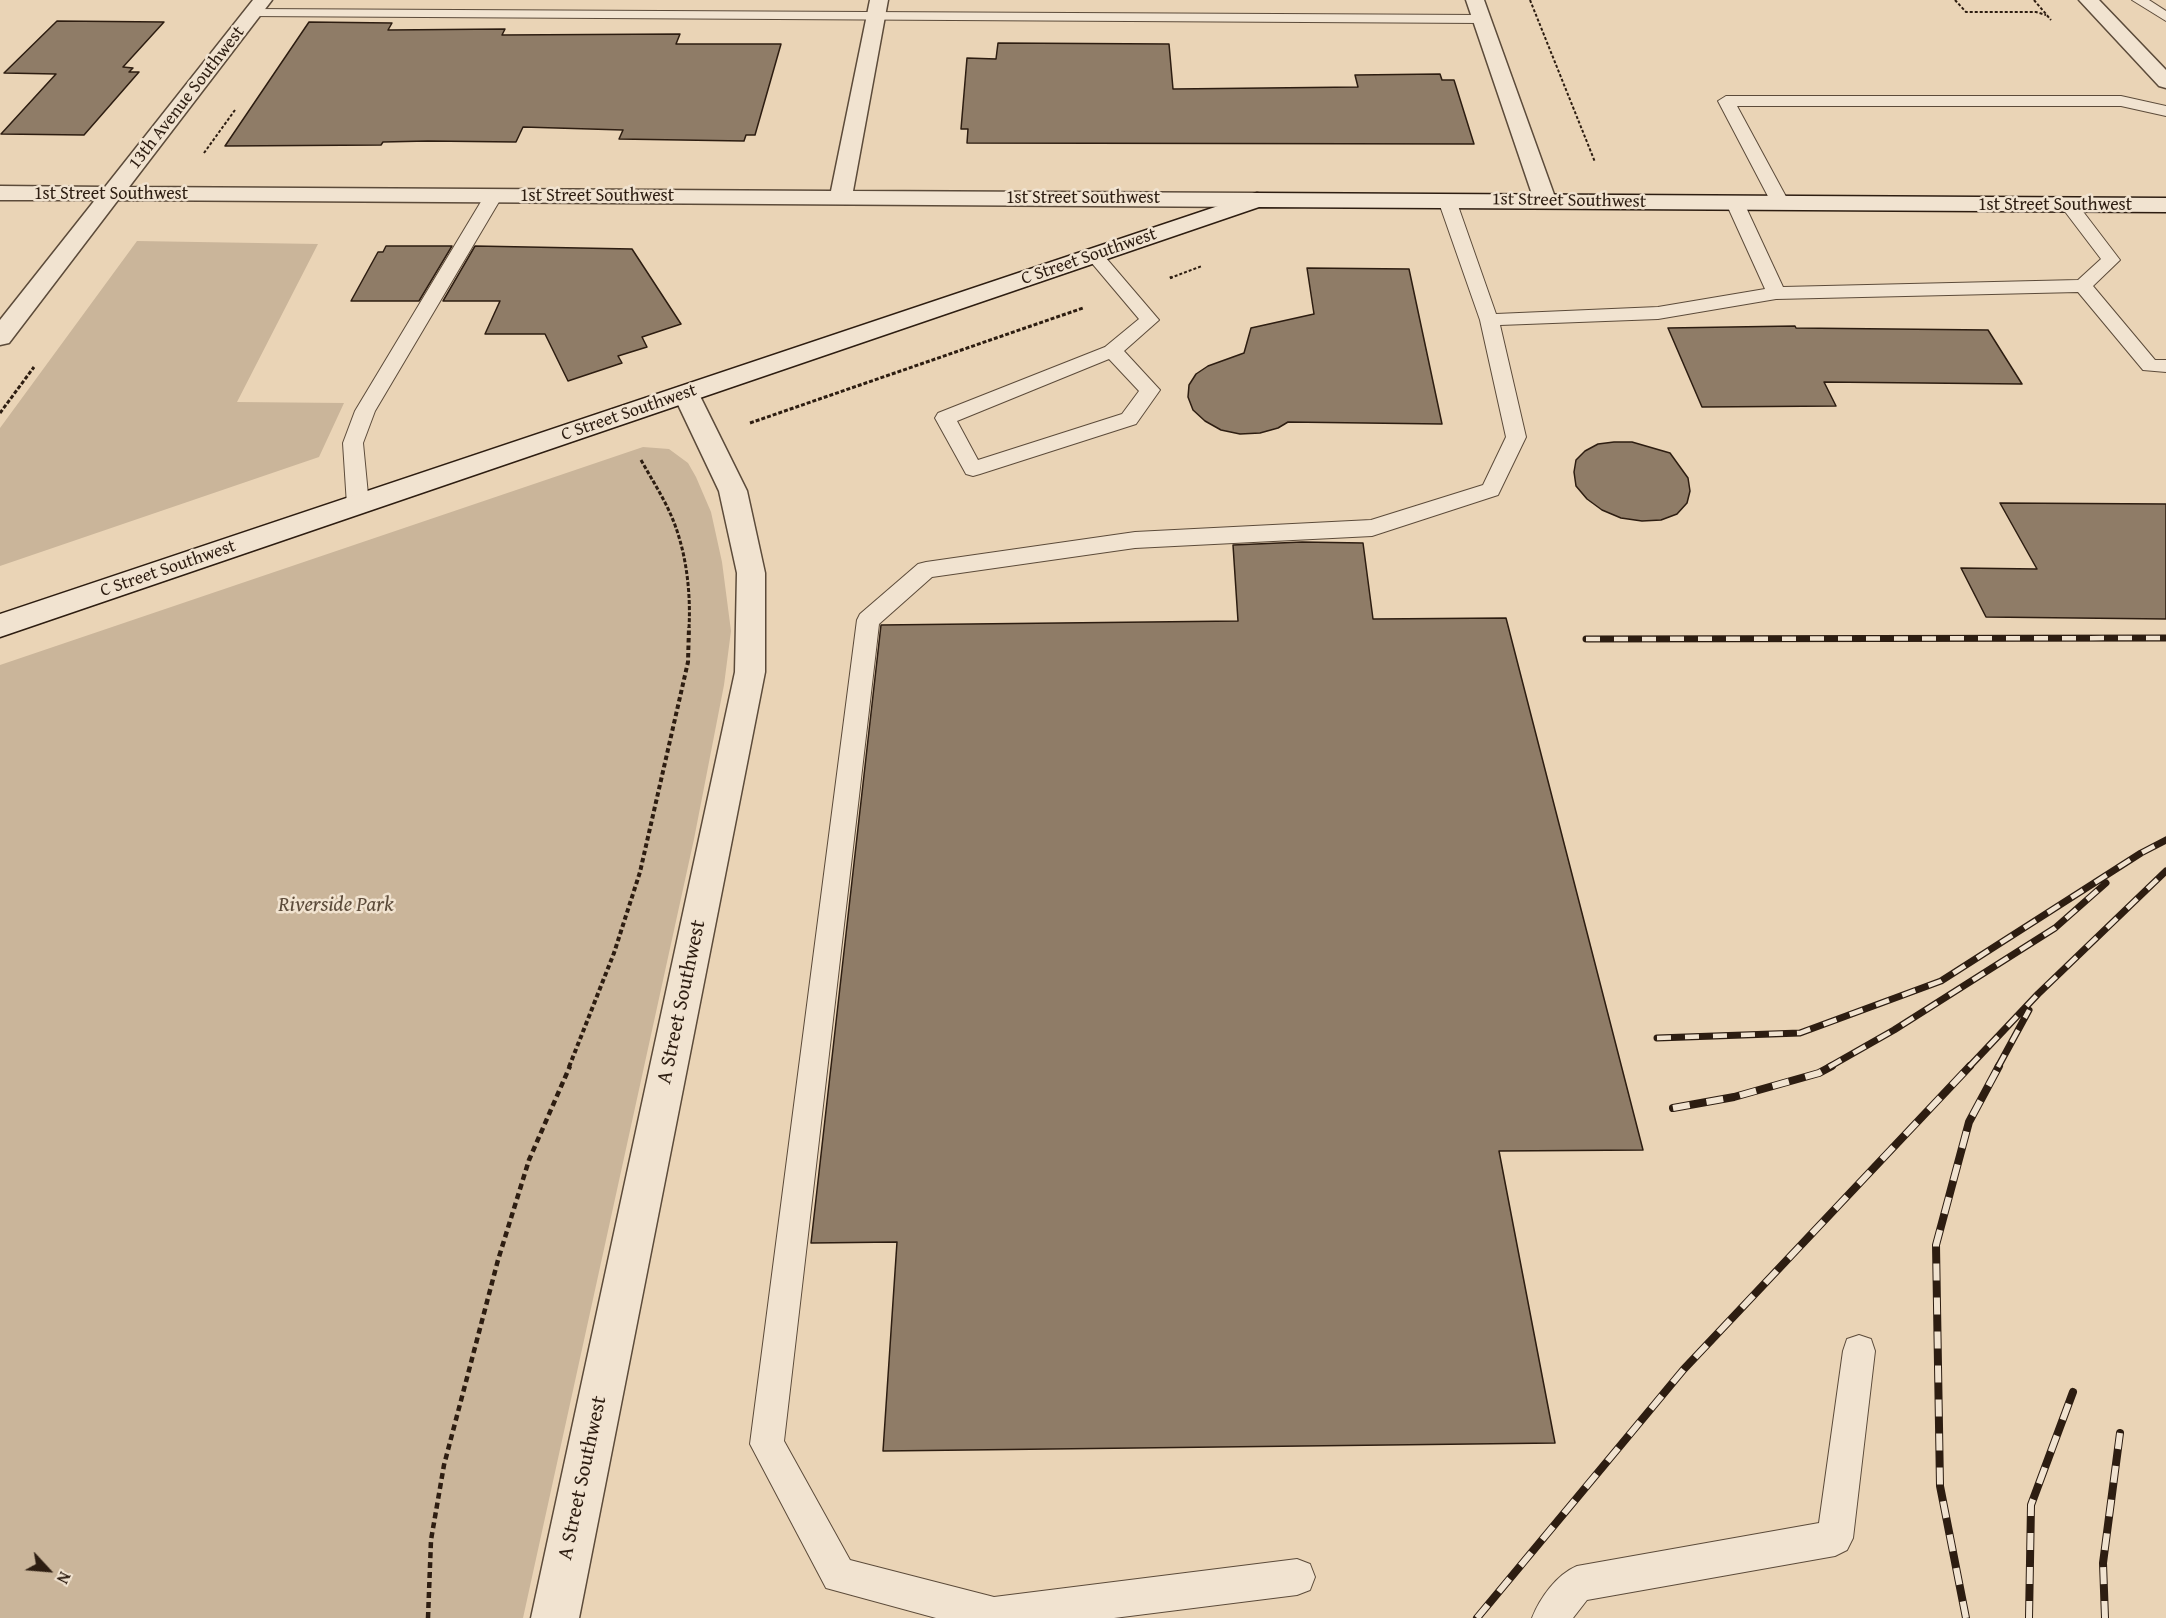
<!DOCTYPE html>
<style>
body{margin:0}
#map{position:relative;width:2166px;height:1618px;overflow:hidden;background:#ead4b6;font-family:"Gentium Book Plus",serif}
canvas{display:block}
.north{position:absolute;left:18px;top:1540px;width:60px;height:60px;-webkit-text-stroke:4px #f1e3d0;paint-order:stroke;rotate:116deg;font-size:16px;font-weight:700;line-height:24px;text-align:center;color:#2d1d11}
.north::after{content:'';display:block;margin:auto;width:21px;height:27px;background:#2d1d11;clip-path:polygon(50% 0,100% 100%,50% 72%,0 100%)}
</style>
<div id="map">
<canvas width="2166" height="1618"></canvas>
<div class="north">N</div>
</div>
<script>
const context = document.querySelector('canvas').getContext('2d');
context.lineJoin = 'round';
function fill(path, color) {
  context.fillStyle = color;
  context.fill(path, 'evenodd');
}
function stroke(path, color, width, dash) {
  context.strokeStyle = color;
  context.lineWidth = width;
  context.lineCap = dash ? 'butt' : 'round';
  context.setLineDash(dash || []);
  context.stroke(path);
}
function drawText(font, color, halo, rows, align = 'center') {
  context.font = font + ' "Gentium Book Plus",serif';
  context.lineWidth = 5;
  context.setLineDash([]);
  context.textBaseline = 'middle';
  context.strokeStyle = halo;
  context.fillStyle = color;
  for (const [text, x, y, turn = 0] of rows) {
    context.save();
    context.translate(x, y);
    context.rotate((+turn || 0) * Math.PI / 180);
    context.textAlign = isNaN(turn) ? turn : align;
    if (halo) context.strokeText(text, 0, 0);
    context.fillText(text, 0, 0);
    context.restore();
  }
}
const green = new Path2D(`
 M137,241l181,3 -81,158 107,1 -25,54 -319,109v-138z
 M643,447l26,2 19,14 8,14 15,35 11,50 9,69 -7,54 -30,154 -171,779h-523v-953z`);
const building = new Path2D(`
 M57,21l107,1 -41,45 10,1 -4,4h10l-55,63 -83,-1 55,-60 -52,-1z
 M309,22l83,1 -4,7 117,-1 -3,6 178,-1 -4,10h105l-26,91h-9l-2,6 -125,-2 4,-9 -100,-3 -7,15 -88,-1 -45,1 -2,3 -156,1z
 M998,43l171,1 4,45 185,-2 -3,-12 85,-1 2,6h12l20,64 -507,-1 1,-14h-7l6,-71 29,1z
 M386,246h66l-33,55h-68l27,-49h5z
 M475,246l157,3 49,75 -39,13 5,10 -29,9 4,7 -54,18 -23,-47h-60l15,-33h-57z
 M1307,268l102,1 33,155 -154,-2 -10,6 -18,5 -20,1 -19,-4 -16,-9 -12,-11 -5,-13 1,-12 7,-11 12,-8 36,-13 7,-25 63,-14z
 M1795,326l1,2 192,2 34,54 -198,-2 12,24 -134,1 -34,-79z
 M1614,442h18l38,11 18,25 2,13 -3,12 -10,11 -16,6 -19,1 -21,-3 -19,-8 -15,-11 -11,-13 -2,-14 2,-12 9,-9 13,-7z
 M2000,503l166,1v115l-180,-2 -25,-49 76,1z
 M1302,542l61,1 10,76 133,-1 137,532 -144,1 56,292 -672,8 14,-209 -86,1 70,-618 357,-4 -5,-76z`);
const pathFar3 = new Path2D(`
 M1530,0l65,162
 M1955,0l11,12h70l10,3
 M2034,0l17,20
 M204,153l31,-43
 M1170,278l32,-12`);
const pathFar2 = new Path2D(`
 M1170,278l2,-1
 M0,413l34,-46
 M750,423l333,-115
 M641,460c10,18 21,35 29,53 16,35 21,78 19,115`);
const pathFar1 = new Path2D(`
 M569,1067l45,-114 26,-81 48,-210 1,-35`);
const path = new Path2D(`
 M428,1618l3,-78 13,-75 54,-205 31,-100 41,-94`);
const service = new Path2D(`
 M2132,0h17l17,11v10z
 M253,9l1228,6 7,4 -7,4 -1233,-7 -2,-3z
 M1726,96h395l45,10v10l-45,-10h-384l53,98 -3,4h-12l-3,-4 -54,-103z
 M494,190l6,1 3,4 -128,216 -12,32 6,62 -3,5 -8,3 -8,-3 -3,-5 -4,-62 12,-32 130,-216 3,-4z
 M1447,195l6,1 3,4 40,114 162,-7 107,-18 -39,-86 3,-4h12l3,4 39,84 295,-7 23,-21 -41,-54 3,-4h12l45,59 -27,26 62,74h11v12l-23,-2 -65,-78 -302,7 -118,20 -158,6 26,112 -28,58 -126,41 -237,12 -203,29 -53,47 -95,817 66,119 144,37 303,-38 13,5 5,13 -5,13 -13,5 -183,23h-178l-110,-30 -76,-144 107,-824 3,-6 58,-50 8,-2 209,-30 236,-12 112,-35 23,-48 -26,-117 -42,-120 3,-4z
 M1094,250l6,1 59,69 -35,31 36,39 -24,34 -156,50 -7,2 -7,-2 -31,-56 3,-5 167,-66 34,-28 -54,-64 3,-4zM1109,359l30,32 -17,23 -144,46 -21,-39z
 M1859,1335l12,4 4,12 -22,187 -6,12 -12,6 -248,44 -14,18h-41c8,-20 24,-43 45,-52l242,-43 24,-172 4,-12z`);
const minor = new Path2D(`
 M253,0h19l-143,187 702,4 39,-191h18l-35,191 404,2 8,2 3,5 -3,5 -8,2 -1139,-7 -109,143 -9,2v-25l95,-120h-95v-14l105,1z
 M1466,0h18l72,200 -3,5 -8,2 -8,-2 -3,-5z
 M2079,0h20l67,70v18l-7,-2z
 M686,385l9,3 4,6 48,97 18,82v99l-186,946h-48l204,-946 2,-99 -18,-82 -46,-97 4,-6z`);
const secondary = new Path2D(`
 M1257,193l909,5v14l-907,-5 -1259,430v-23z`);
const railFar1 = new Path2D(`
 M1586,639l580,-1
 M1657,1038l143,-5 141,-52 200,-128 25,-13
 M1829,1067l65,-37 161,-102 51,-45
 M1969,1067l69,-73 128,-123
 M1998,1067l31,-57`);
const rail = new Path2D(`
 M1673,1108l61,-11 85,-24 13,-7
 M1477,1618l207,-249 286,-303
 M1966,1618l-26,-132 -4,-241 33,-123 30,-56
 M2029,1618l2,-113 42,-113
 M2105,1618l-2,-55 17,-130`);
const farStreetnames = [
 ["13th Avenue Southwest",187,98,-52],
 ["1st Street Southwest",111,194],
 ["1st Street Southwest",597,196],
 ["1st Street Southwest",1083,198],
 ["1st Street Southwest",1569,201,1],
 ["1st Street Southwest",2055,205],
 ["C Street Southwest",1089,257,-19],
 ["C Street Southwest",629,413,-19],
 ["C Street Southwest",168,569,-19]
];
const parkNames = [
 ["Riverside Park",336,906]
];
const streetNames = [
 ["A Street Southwest",682,1002,-78],
 ["A Street Southwest",583,1478,-78]
];
fill(green, '#cab59a');
fill(building, '#8f7c67');
stroke(building, '#2d1d11', 1.5);
stroke(service, '#5c4b3a', 2);
stroke(minor, '#5c4b3a', 3);
stroke(secondary, '#2d1d11', 3);
stroke(pathFar3, '#2d1d11', 2, [3, 2]);
stroke(pathFar2, '#2d1d11', 3, [4, 2]);
stroke(pathFar1, '#2d1d11', 4, [4.5, 3]);
stroke(path, '#2d1d11', 4.5, [6, 4]);
fill(service, '#f1e3d0');
fill(minor, '#f1e3d0');
fill(secondary, '#f1e3d0');
stroke(railFar1, '#2d1d11', 7);
stroke(rail, '#2d1d11', 8);
stroke(railFar1, '#f1e3d0', 4.5, [14]);
stroke(rail, '#f1e3d0', 6, [17]);
drawText('18px', '#2d1d11', '#f1e3d0', farStreetnames);
drawText('italic 21px', '#5c4b3a', '#f1e3d0', parkNames);
drawText('21px', '#2d1d11', '#f1e3d0', streetNames);
</script>
